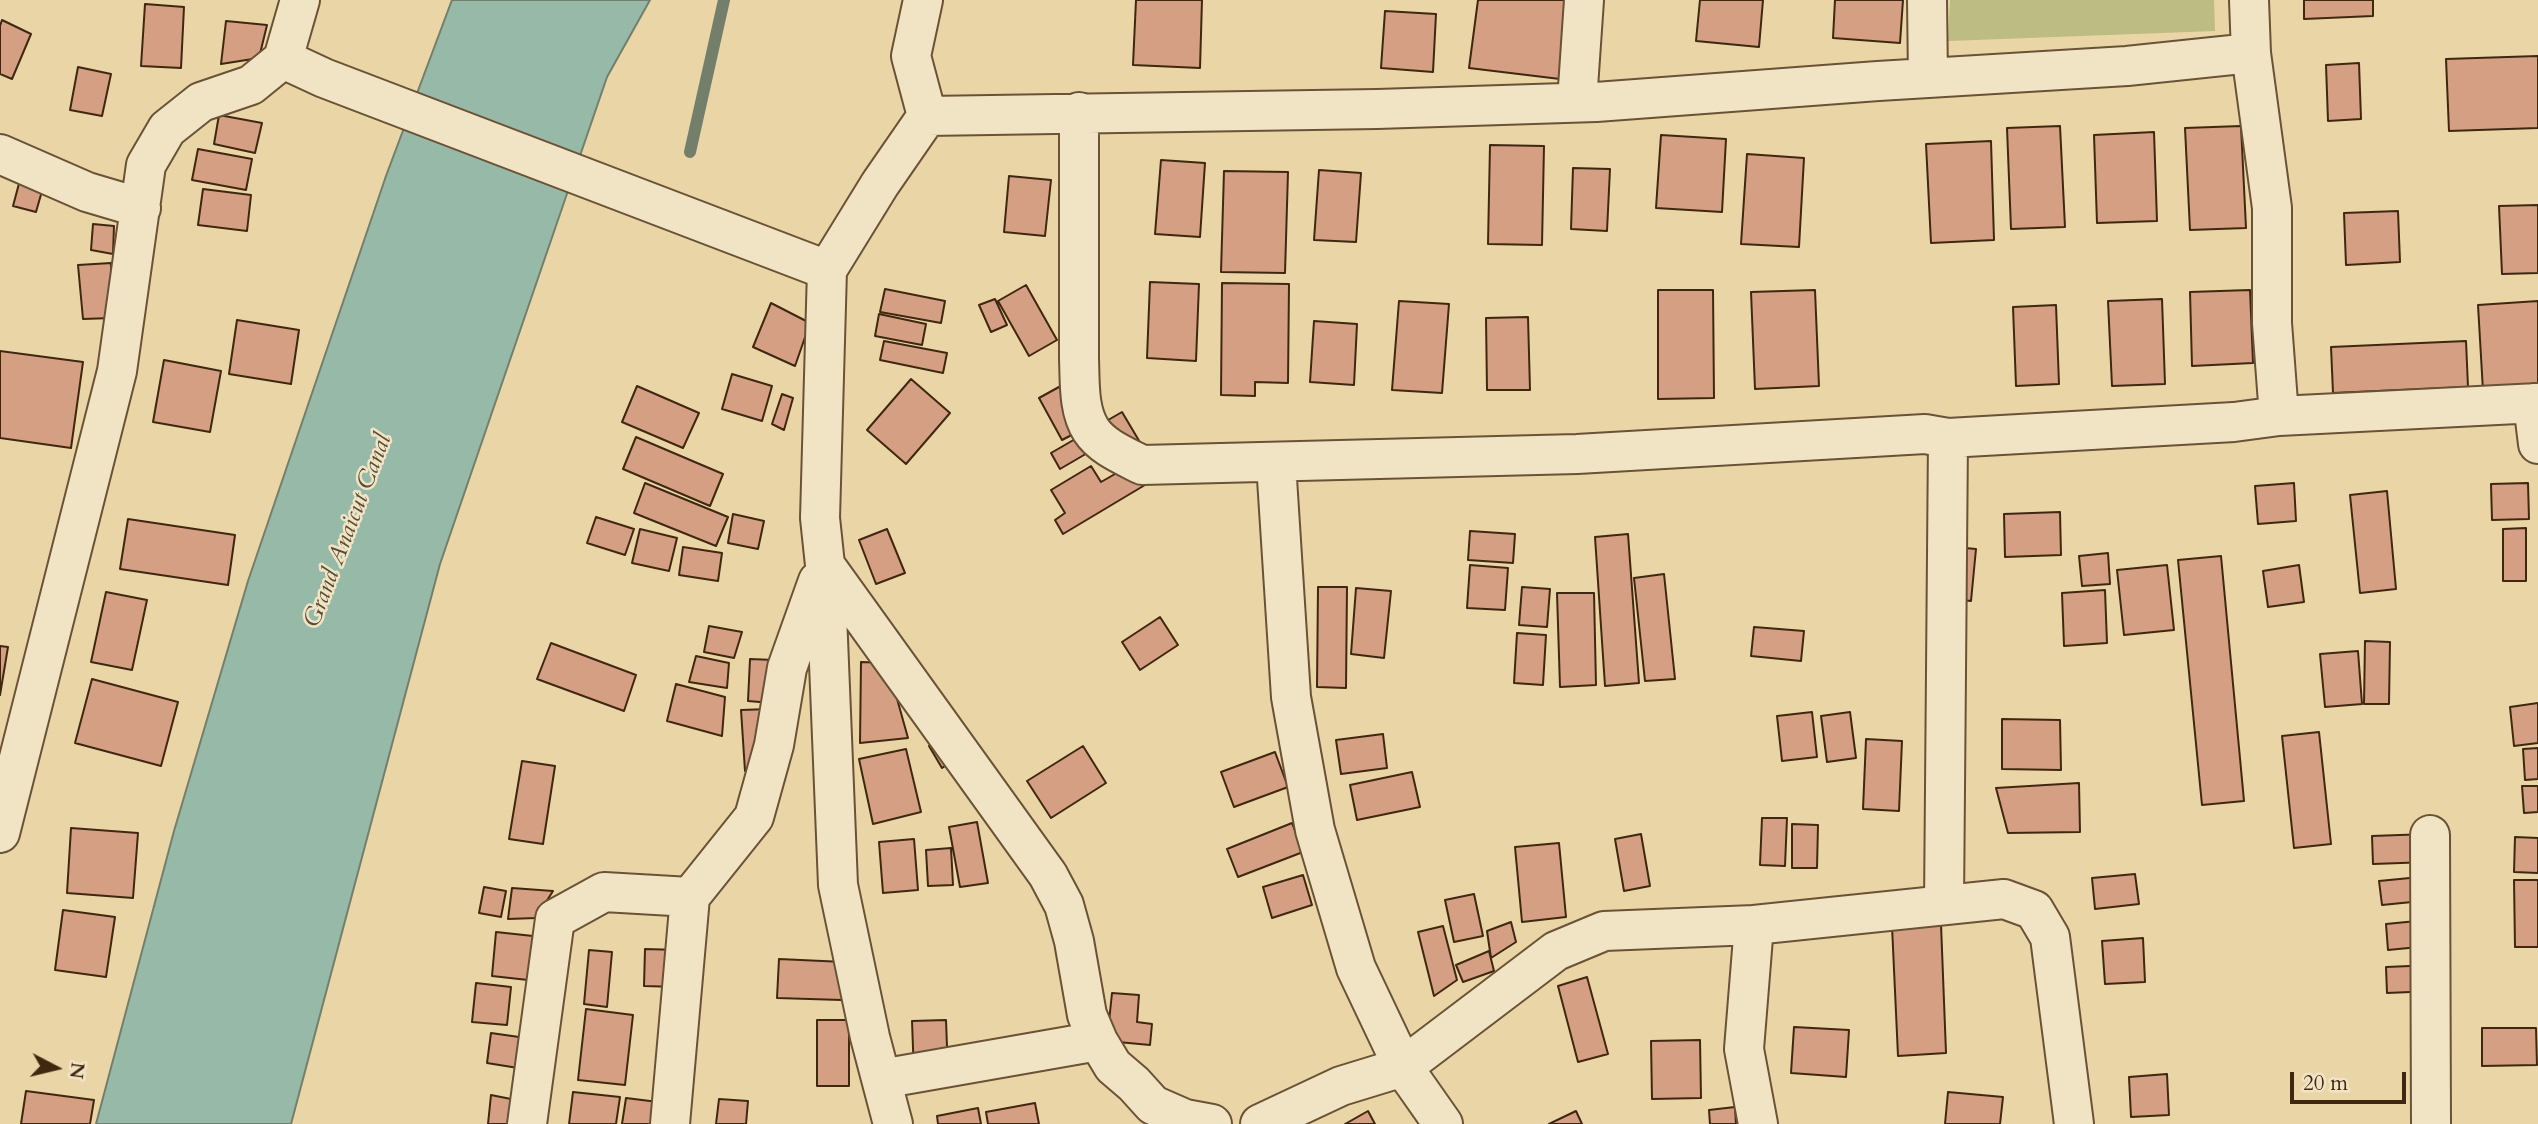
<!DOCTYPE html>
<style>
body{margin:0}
#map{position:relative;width:2538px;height:1124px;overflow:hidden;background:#e9d5a6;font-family:Cardo,serif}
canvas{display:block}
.north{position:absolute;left:21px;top:1033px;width:70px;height:70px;-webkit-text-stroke:5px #f1e4c5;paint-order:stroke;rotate:97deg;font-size:19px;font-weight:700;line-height:28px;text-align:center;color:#402710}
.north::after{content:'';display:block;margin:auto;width:24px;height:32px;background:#402710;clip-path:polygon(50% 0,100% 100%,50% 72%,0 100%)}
.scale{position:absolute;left:2290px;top:1072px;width:116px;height:32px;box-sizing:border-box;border:4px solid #402710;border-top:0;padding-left:9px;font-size:21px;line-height:24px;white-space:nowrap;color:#402710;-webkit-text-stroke:5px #f1e4c5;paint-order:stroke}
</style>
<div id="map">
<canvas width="2538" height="1124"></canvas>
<div class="north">N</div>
<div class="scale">20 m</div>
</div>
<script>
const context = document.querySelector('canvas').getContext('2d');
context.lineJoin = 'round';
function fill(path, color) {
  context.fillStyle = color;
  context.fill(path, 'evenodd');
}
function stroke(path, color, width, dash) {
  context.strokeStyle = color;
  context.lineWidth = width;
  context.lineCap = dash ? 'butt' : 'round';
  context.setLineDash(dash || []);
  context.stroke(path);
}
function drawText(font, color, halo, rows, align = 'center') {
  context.font = font + ' Cardo,serif';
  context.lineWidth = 5;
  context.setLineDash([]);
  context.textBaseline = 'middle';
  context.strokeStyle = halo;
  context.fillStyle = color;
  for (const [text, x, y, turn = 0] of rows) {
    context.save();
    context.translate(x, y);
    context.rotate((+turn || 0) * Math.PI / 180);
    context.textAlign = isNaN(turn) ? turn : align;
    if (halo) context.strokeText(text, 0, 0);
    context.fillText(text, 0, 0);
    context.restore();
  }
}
const green = new Path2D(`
 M1950,0h264l1,31 -267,10z`);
const water = new Path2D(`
 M452,0h198l-43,77 -167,487 -149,560h-195l78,-293 74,-250 138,-405z`);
const stream = new Path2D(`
 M690,152l34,-152`);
const building = new Path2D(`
 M1136,0h66l-2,68 -67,-3z
 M1478,0h91l-9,79 -91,-11z
 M1700,0h63l-4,47 -63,-6z
 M1835,0h68l-3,43 -67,-5z
 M2304,0h69v16l-69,3z
 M145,4l39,3 -3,61 -40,-2z
 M1385,11l51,3 -3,58 -52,-4z
 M2,20l29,14 -19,45 -12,-5v-48z
 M226,21l41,4 -8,33 -38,6z
 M2538,56v72l-89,3 -3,-72z
 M2359,63l2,56 -33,2 -2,-56z
 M78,67l33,7 -9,42 -32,-6z
 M219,115l43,8 -7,30 -41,-9z
 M2060,126l5,101 -54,2 -4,-101z
 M2241,126l5,102 -56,2 -5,-102z
 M2154,132l3,89 -60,2 -3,-88z
 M1661,135l65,4 -4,73 -66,-4z
 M1991,141l3,99 -63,3 -5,-99z
 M1490,145l54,1 -2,99 -54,-1z
 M198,149l54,10 -6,31 -54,-10z
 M1747,154l57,4 -5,89 -58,-3z
 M1161,160l44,3 -5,74 -45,-3z
 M1573,168l37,1 -3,62 -36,-2z
 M1319,170l42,3 -5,69 -42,-2z
 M1224,171l64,1 -3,101 -64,-1z
 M21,176l23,8 -8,28 -23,-6z
 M1009,176l42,4 -6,56 -41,-4z
 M203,189l48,6 -4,36 -49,-6z
 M2538,205v68l-36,1 -3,-68z
 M2398,211l2,51 -54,3 -2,-52z
 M93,224l21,2 -1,28 -22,-4z
 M111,263l1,55 -29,1 -5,-54z
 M1150,282l49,2 -3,77 -49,-3z
 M1222,283l67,1 -1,99 -33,-1v14l-34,-1z
 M1026,285l31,55 -28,16 -31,-55z
 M885,289l60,12 -4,22 -61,-11z
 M1658,290h55l1,108 -56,1z
 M1815,290l4,96 -64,3 -4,-97z
 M2250,290l3,73 -61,3 -2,-74z
 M995,299l12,26 -16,7 -12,-27z
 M2162,299l3,85 -53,2 -4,-85z
 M1399,301l50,3 -7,89 -50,-3z
 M2538,301v86l-55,4 -5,-86z
 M771,303l39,20 -15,43 -42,-19z
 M2056,305l3,79 -43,2 -3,-79z
 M879,314l47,10 -4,21 -47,-9z
 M1528,317l2,73h-43l-1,-72z
 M237,320l62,10 -8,54 -62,-10z
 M1314,321l43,3 -3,61 -44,-3z
 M884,341l63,12 -4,20 -63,-13z
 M2466,341l2,46 -135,6 -2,-46z
 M0,351l83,11 -12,86 -71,-10z
 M164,360l57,11 -11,61 -57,-10z
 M732,374l40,12 -10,35 -40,-12z
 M911,379l39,34 -44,51 -39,-34z
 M1068,382l23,43 -29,15 -23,-42z
 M637,386l62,27 -16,35 -61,-26z
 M782,394l11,4 -9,32 -12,-6z
 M1122,412l38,64 -97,58 -8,-14 10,-7 -14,-23 40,-24 10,16 28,-16 -16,-28 -53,31 -9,-16z
 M636,437l87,37 -13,32 -87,-37z
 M645,483l83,34 -12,29 -82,-33z
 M2294,483l2,38 -38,3 -3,-38z
 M2528,483l1,36 -37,1 -1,-36z
 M2387,491l9,98 -36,4 -10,-98z
 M2060,512l1,43 -56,2 -1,-43z
 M733,514l31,7 -6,28 -30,-6z
 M596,517l38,12 -9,26 -38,-12z
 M128,519l107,16 -7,50 -108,-16z
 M2526,528v53h-23v-52z
 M640,529l37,9 -8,33 -37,-8z
 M887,529l18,44 -29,11 -17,-44z
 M1470,531l45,3 -2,29 -45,-3z
 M1628,534l11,149 -34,3 -10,-149z
 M1933,545l43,4 -5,52 -43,-5z
 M683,547l39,6 -4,28 -39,-6z
 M2108,553l2,31 -28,2 -3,-30z
 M2221,556l23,245 -42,4 -24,-245z
 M1470,565l38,3 -3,42 -38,-2z
 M2167,565l7,65 -50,5 -7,-65z
 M2299,565l5,37 -36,5 -5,-36z
 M1664,574l11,105 -30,2 -11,-103z
 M1318,587h29l-1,101 -29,-1z
 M1522,587l28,2 -3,38 -28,-2z
 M1356,588l35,3 -7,67 -33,-4z
 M2105,590l2,53 -43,3 -2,-53z
 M106,592l41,8 -15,70 -41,-8z
 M1557,593h37l2,92 -36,2z
 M1160,617l18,28 -38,25 -18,-28z
 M709,626l33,6 -8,26 -30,-6z
 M1754,627l50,4 -3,30 -50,-5z
 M1517,633l29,2 -3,50 -29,-2z
 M2365,641l25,1 -1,62h-25z
 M551,643l85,32 -12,36 -87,-32z
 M0,646l8,1 -8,48z
 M2358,651l4,53 -37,3 -5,-53z
 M696,656l33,7 -2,25 -38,-6z
 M750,659l24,1 -2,43 -24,-2z
 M861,662l26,1 21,75 -48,5z
 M92,679l86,23 -17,64 -86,-23z
 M676,684l49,13 -3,39 -55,-15z
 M2538,703v40l-24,3 -4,-39z
 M770,709l3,61 -28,1 -4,-61z
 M1812,712l5,45 -35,4 -5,-45z
 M1850,712l6,46 -29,4 -6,-46z
 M2002,719l58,1 1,50 -59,-1z
 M2319,732l12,112 -37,4 -12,-112z
 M1383,734l4,34 -46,6 -5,-34z
 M1866,739l36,2 -3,70 -36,-2z
 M943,740l13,19 -14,9 -13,-22z
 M1083,746l23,37 -55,35 -24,-37z
 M2538,748v31l-13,1 -2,-31z
 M906,749l15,63 -48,12 -14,-65z
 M1275,752l13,35 -54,20 -13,-35z
 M522,761l33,5 -12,78 -34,-5z
 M1412,772l8,35 -63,13 -7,-35z
 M2079,783l1,49 -72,1 -12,-45z
 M2522,786h16v26l-14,1z
 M1762,818h25l-2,48 -25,-1z
 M977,822l11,61 -28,4 -11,-60z
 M1292,823l11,29 -65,25 -11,-28z
 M1792,824l26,1 -1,43h-25z
 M71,828l67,5 -5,65 -66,-5z
 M1641,834l9,52 -26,5 -9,-52z
 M2428,834l1,28 -56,2 -1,-28z
 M2515,837l23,1v35l-24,-1z
 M914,839l4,51 -35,3 -4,-51z
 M1559,843l7,74 -44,5 -7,-75z
 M951,848l2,37 -25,1 -2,-36z
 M2135,874l4,30 -44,5 -3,-31z
 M1303,875l9,30 -40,13 -9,-31z
 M2420,877l2,24 -40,4 -3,-24z
 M2514,880h24v67h-23z
 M484,887l22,4 -5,26 -22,-4z
 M512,888l41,3 -17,27 -28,1z
 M1474,894l9,42 -29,6 -9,-42z
 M63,910l52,7 -9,60 -51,-7z
 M2427,920l2,26 -41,4 -2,-26z
 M1511,922l5,20 -25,16 -4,-27z
 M1941,924l5,129 -48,3 -6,-130z
 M1443,926l14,54 -23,16 -16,-64z
 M496,932l37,4 -5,44 -36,-4z
 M2143,938l2,44 -40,2 -3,-43z
 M645,949l34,1 -1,37 -34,-1z
 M589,950l23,2 -5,55 -23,-3z
 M1489,951l5,20 -31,11 -7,-17z
 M779,959l65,3 -2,38 -65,-2z
 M2434,965v26l-47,2 -1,-26z
 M1587,977l21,77 -30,8 -20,-76z
 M476,983l35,4 -4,38 -35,-3z
 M1112,993l27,2 -2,27 15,2 -2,21 -43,-4z
 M586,1009l47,6 -8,70 -47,-5z
 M817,1020h32v66h-32z
 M946,1020l2,53 -34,2 -2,-54z
 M1794,1027l55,3 -3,47 -55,-4z
 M2482,1028h54l1,37 -55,1z
 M491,1033l35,5 -8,30 -31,-5z
 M1700,1040l1,58 -49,1 -1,-58z
 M2167,1074l2,41 -38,2 -2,-40z
 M26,1091l68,9 -4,24h-69z
 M573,1092l47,5 -4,27h-47z
 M1948,1092l55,5 -3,27h-55z
 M491,1095l25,5 -4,24h-24z
 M626,1098l40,5 -3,21h-41z
 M719,1099l29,2 -2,23h-30z
 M1035,1103l4,21h-51l-2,-12z
 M1735,1107l1,17h-26l-1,-14z
 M978,1108l3,16h-43l-1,-8z
 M1368,1111l7,13h-30z
 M1576,1111l6,13h-33z`);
const street = new Path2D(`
 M923,0l-12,56 16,60
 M1927,0l1,78
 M2249,0l2,53
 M283,59l17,-59
 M1577,102l7,-102
 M1079,112v247c1,22 -1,51 12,71 11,17 34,26 51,35l435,-11 348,-20 23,4 286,-16 45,-6 259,-13
 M0,154l87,38 54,16
 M827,270l-7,248 5,47 13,320 32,152 23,87
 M2533,403l5,41
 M1276,463l15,234 24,133 41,138 47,99 40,57
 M825,565l223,310 16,30 10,36 13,74 11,26 15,25 21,18 19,21 32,14 27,5
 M0,833l117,-462 29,-206 21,-36 34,-27 50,-17 32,-26 41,19 503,192 53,-86 47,-68 450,-7 219,-7 282,-21 249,-15 124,-13 21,155v115l7,93
 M2430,835l1,289
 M1944,905l4,-467
 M881,1079l217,-38
 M527,1124l28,-205 49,-27 86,5
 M670,1124l20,-227 64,-80 20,-72 13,-77 31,-87
 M1260,1124l81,-38 62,-19 153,-116 48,-20 150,-6
 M1758,1124l-14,-75 10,-124 250,-26 30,11 16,27 24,187`);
const waterNames = [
 ["Grand Anaicut Canal",349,531,-69]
];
fill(green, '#bcbc83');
fill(water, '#97b9a8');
stroke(water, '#747f6b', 2);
stroke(stream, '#747f6b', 12);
fill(building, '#d59f83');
stroke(building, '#402710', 2);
stroke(street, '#6a5236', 42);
stroke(street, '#f1e4c5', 38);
drawText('italic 24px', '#564c36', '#f1e4c5', waterNames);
</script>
